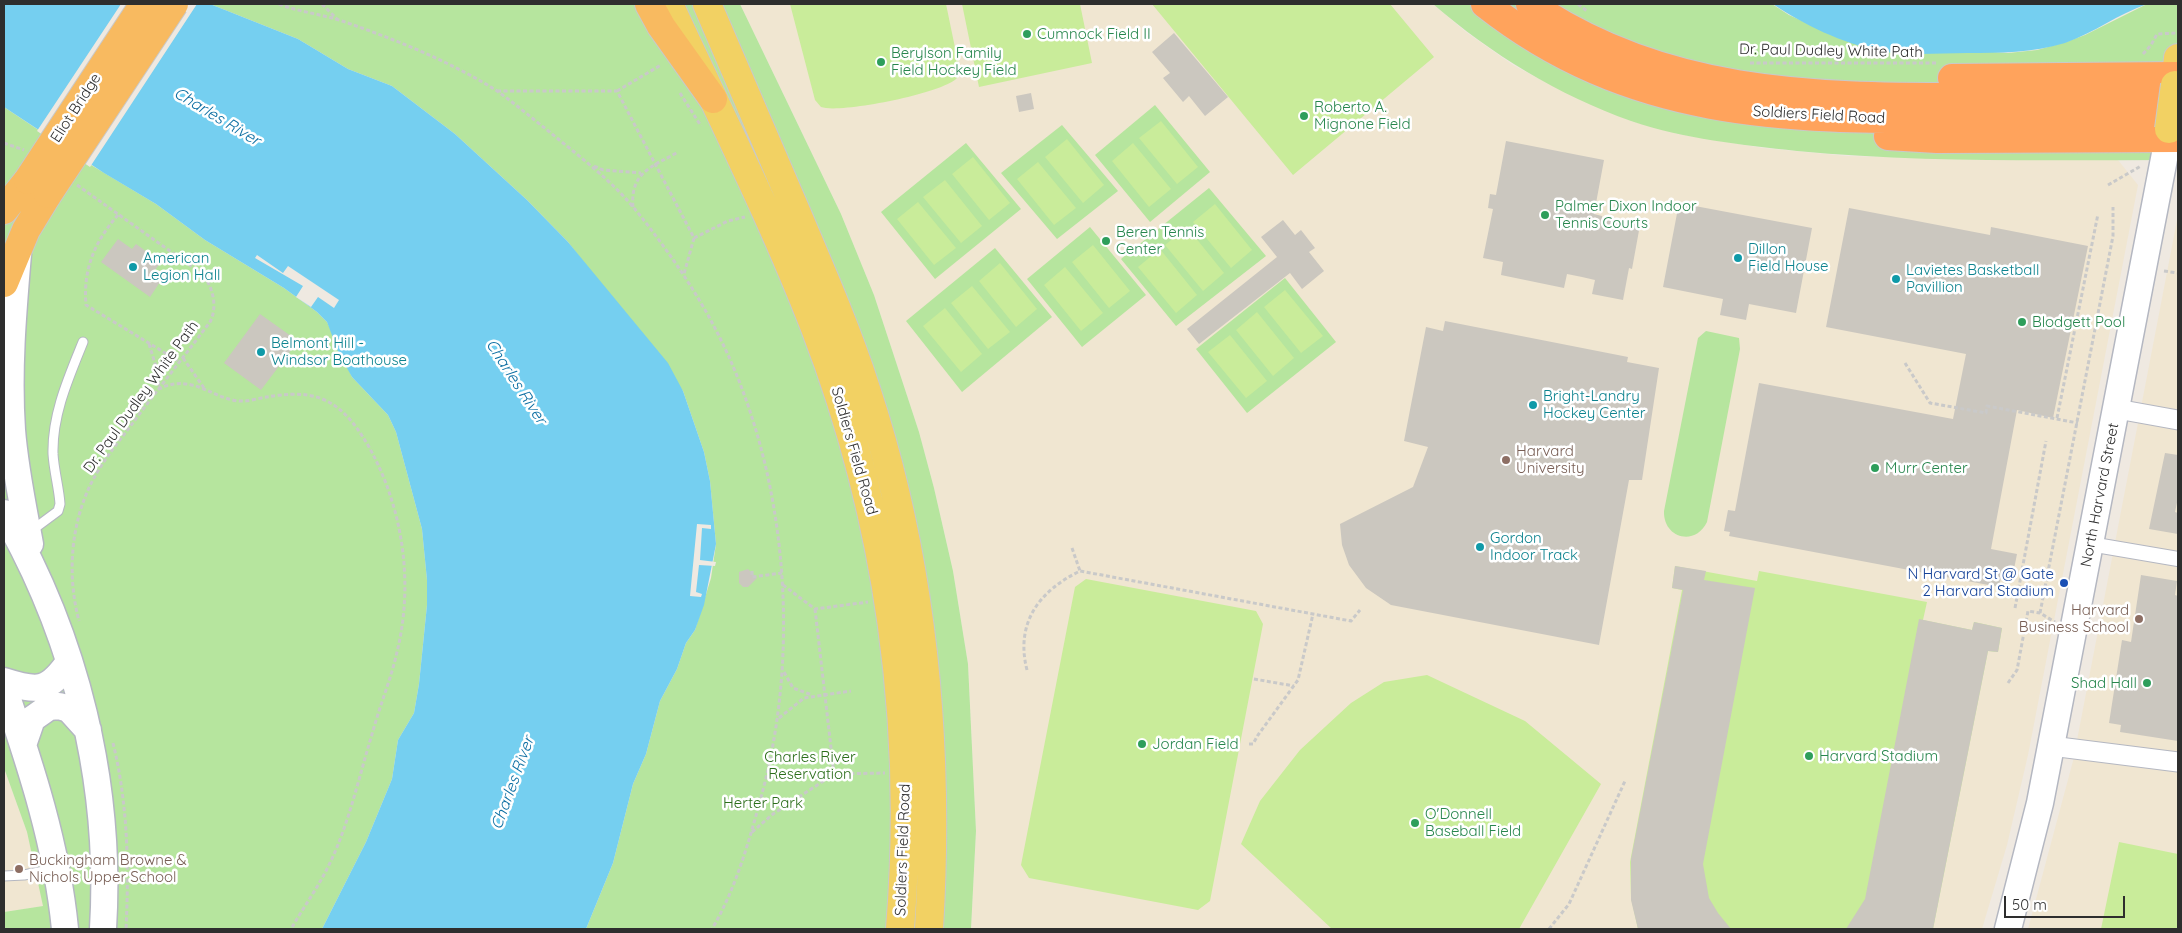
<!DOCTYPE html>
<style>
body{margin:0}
#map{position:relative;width:2182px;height:933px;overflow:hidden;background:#efe9e1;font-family:Quicksand,sans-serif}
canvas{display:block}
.frame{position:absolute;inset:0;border:5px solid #2e2e2e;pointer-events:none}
.scale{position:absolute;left:2004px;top:896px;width:121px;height:22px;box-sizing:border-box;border:2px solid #2e2e2e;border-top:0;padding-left:6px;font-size:15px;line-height:18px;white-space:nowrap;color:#2e2e2e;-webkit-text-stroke:4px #fff;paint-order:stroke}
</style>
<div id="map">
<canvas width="2182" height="933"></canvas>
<div class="frame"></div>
<div class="scale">50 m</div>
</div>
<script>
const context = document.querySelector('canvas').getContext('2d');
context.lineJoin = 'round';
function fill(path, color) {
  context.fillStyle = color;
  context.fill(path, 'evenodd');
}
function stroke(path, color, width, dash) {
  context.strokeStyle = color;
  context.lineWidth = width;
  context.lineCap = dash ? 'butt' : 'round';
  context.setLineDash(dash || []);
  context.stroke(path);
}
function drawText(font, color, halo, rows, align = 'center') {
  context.font = font + ' Quicksand,sans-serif';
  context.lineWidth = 5;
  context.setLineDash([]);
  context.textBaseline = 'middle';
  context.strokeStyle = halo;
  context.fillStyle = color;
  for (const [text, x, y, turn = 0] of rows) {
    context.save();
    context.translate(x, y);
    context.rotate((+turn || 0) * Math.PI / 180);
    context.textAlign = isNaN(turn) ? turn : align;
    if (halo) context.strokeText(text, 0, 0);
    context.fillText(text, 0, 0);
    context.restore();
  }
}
const education = new Path2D(`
 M740,4h693l33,28 47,33 36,19 82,37 47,13 85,14 84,8 153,4h118l20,25 -110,570 -21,90 -25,84h-1011l5,-98 -8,-167 -15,-93 -19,-83 -15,-56 -45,-137 -33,-81z
 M2178,215v714h-150l45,-168z
 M4,768l23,64 17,74 -40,6z`);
const green = new Path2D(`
 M210,4h530l101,210 33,81 45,137 15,56 19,83 15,93 8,167 -5,98h-385l27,-66 20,-79 13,-30 14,-53 17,-32 9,-26 9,-13 16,-52 5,-34 -6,-63 -6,-29 -21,-61 -115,-149 -41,-42 -72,-66 -63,-48 -44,-17 -50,-30z
 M1433,4h339l17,11 63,28 156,10 29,-3 29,-8 19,-7 62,-31h31v156c-127,0 -254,3 -381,-9 -55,-6 -113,-12 -166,-30 -73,-26 -140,-67 -198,-117z
 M1155,105l55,67 -60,50 -55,-67z
 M4,107l87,58 65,39 49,36 79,48 33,24 10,10 25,55 36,38 8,17 26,97 5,51v25l-8,79 -5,29 -16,27 -6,39 -26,63 -44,87h-318v-17l39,-6 -16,-74 -23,-64z
 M1062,125l56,66 -61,48 -56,-66z
 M966,143l55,66 -86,70 -54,-67z
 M1209,188l57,68 -90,70 -55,-67z
 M1090,227l56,68 -64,52 -55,-68z
 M995,248l57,69 -90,75 -56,-71z
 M1285,278l51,64 -89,71 -51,-64z
 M1706,331l33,7 1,11 -33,173c-12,25 -44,16 -43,-11l34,-173z`);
const pitch = new Path2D(`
 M790,4h156l13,63 -2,11c-13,15 -117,36 -136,29l-6,-7z
 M962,4h118l12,59 -113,24z
 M1152,4h238l44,53 -141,118z
 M1161,121l37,46 -21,17 -38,-46z
 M1067,139l37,46 -21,18 -38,-46z
 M1133,143l38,46 -22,18 -37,-46z
 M973,157l37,46 -21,17 -37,-46z
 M1038,162l38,46 -22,17 -37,-46z
 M945,180l37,46 -21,17 -38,-46z
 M918,202l38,46 -22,17 -37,-46z
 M1215,204l37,46 -21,18 -38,-46z
 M1187,227l37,46 -21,18 -38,-46z
 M1093,245l37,46 -21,17 -37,-46z
 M1160,249l37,46 -21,18 -38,-46z
 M1000,263l37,46 -21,18 -37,-46z
 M1065,267l38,46 -22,18 -37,-46z
 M972,286l38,46 -22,17 -37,-46z
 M1285,290l38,46 -22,17 -37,-46z
 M945,308l37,46 -21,18 -38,-46z
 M1257,312l37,46 -21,18 -37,-46z
 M1230,335l37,46 -21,17 -38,-46z
 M1675,566l82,15 2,-10 168,31 -4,18 49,10 2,-8 28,6 -4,24 -10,-1 -55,278h-295l-7,-31 -1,-36 52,-272 -10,-2z
 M1086,579l170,32 7,13 -53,277 -12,9 -169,-32 -8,-13 54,-278z
 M1427,675l98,46 76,63 -82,145h-187l-91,-85 19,-43 40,-51 51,-47 33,-21z
 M2119,842l59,12v75h-77z`);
const water = new Path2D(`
 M4,4h206l88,35 50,30 44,17 63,48 72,66 41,42 100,121 15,28 21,61 6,29 6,63 -12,61 -9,25 -9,13 -9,26 -17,32 -14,53 -13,30 -20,79 -27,66h-264l44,-87 26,-63 6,-39 16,-27 5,-29 8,-79v-25l-5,-51 -26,-97 -8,-17 -36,-38 -13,-23 -12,-32 -10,-10 -33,-24 -79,-48 -49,-36 -52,-31 -100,-66z
 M1773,4h-1h375c-29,10 -53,29 -82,39 -33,10 -65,10 -98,10 -28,0 -59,3 -87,-2 -38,-8 -76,-26 -107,-47z`);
const pier = new Path2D(`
 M121,4h76l-107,163 -53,-36z
 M257,255l26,18 5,-7 51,34 -5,8 -16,-11 -7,10 -15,-10 7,-11 -48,-28z
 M697,524l14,1v4l-9,-1 -2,32 16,2 -1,4 -16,-1 -3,27 6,2 -1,3 -11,-1z`);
const building = new Path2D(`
 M1174,33l54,64 -23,19 -16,-20 -6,6 -20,-24 7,-5 -18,-21z
 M1031,93l3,16 -15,3 -3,-16z
 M1506,141l98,19 -10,54 8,2v2l38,7 -8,44 -3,-1 -6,32 -31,-6 3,-14 -13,-3 -15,-3 -3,14 -63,-13 2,-13 -20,-4 10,-49 -5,-1 2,-14 6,1z
 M1679,203l133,25 -16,85 -47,-9 -3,16 -26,-5 3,-16 -60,-12z
 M1849,208l141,27 1,-8 97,19 -35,172 -36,-8 -26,139 26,5 -5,25 -11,-2 -2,10 -270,-51 1,-4 -6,-1 4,-21 7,1 24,-128 194,36 13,-65 -140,-27z
 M1283,220l12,15 6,-5 14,18 -6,4 15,19 -22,18 -12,-16 -91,71 -12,-15 90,-72 -16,-20z
 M118,239l14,10 4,-5 25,18 -6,8 9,6 -14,21 -49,-35z
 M260,314l38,27 -37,49 -37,-27z
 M1445,321l183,36 -1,5 32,6 -17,112h-13l-30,165 -208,-40 -25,-17 -17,-23 -7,-20 -2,-21 73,-37 15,-40 -24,-6 22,-114 17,4z
 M2165,453l13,2v43l-3,14 3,1v21l-29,-5z
 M1675,566l31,5 -2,9 51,8 -52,276 6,34 9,15 13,16h-93l-7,-29v-41l52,-269 -11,-2z
 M748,569l9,9 -9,9h-5l-4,-4v-11z
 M2141,575l36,6 -2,14 3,1v145l-58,-9 1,-7 -12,-2 13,-83 9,2z
 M1919,619l53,11 2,-8 28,6 -4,24 -10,-1 -55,278h-87l19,-30z`);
const path = new Path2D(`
 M279,4c20,8 42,10 63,17 52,18 105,39 152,68 18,12 35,27 52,40 30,25 63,49 88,79 31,38 61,81 83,124 71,139 85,320 43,469 -12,44 -25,89 -48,128
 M322,4l16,16
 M1578,4l9,7
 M2143,54l8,-9 6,-11 21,-1
 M1750,63h186
 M497,91h120l77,147 -10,36
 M617,91l44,-26
 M680,93l21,33
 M4,143l20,7
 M594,166l9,4 38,3
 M77,185l124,88c12,12 17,34 9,49 -24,32 -48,62 -72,94 -13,18 -28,35 -40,55 -27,44 -32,101 -19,150
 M2108,185l33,-19
 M633,207c-3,-35 19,-40 45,-55
 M118,215c-24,27 -35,55 -32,90l94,57
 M694,238l34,-17 17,-4
 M2164,271l14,2
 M149,344l9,29 1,16c38,-19 59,19 93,11 58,-13 86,-7 117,47 34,61 45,136 28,205 -6,27 -17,53 -24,79 -14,45 -24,94 -45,136 -11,22 -25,41 -37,62
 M183,358l21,30
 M1905,363l25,40 56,10 1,-7 91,17
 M2057,418l41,-204
 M1072,548l8,23
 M752,571v6l30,-4
 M783,585l32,24 53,-7
 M2015,608l31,-167
 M815,609l19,165
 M2040,613l73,-377v-29
 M1027,670c-12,-47 12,-79 53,-99l271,50 9,-11
 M784,672l9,16 19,7
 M1254,679l40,7
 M2008,683l9,-13 11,-59 12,2 15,9
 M779,718l25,-20 47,-7
 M113,743c15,61 16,124 13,186
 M1249,744h4l5,-9 40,-55 15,-66
 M752,832l21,-18 61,-40 51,-1
 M1549,929l20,-25 56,-123`);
const service = new Path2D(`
 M31,531l27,-20 2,-7c-1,-16 -6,-33 -7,-50 -1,-39 15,-75 30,-112
 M4,876l20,-1 30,-6`);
const pedestrian = new Path2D(`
 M2090,544l88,15`);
const minor = new Path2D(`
 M2117,409l61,11
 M2051,746l127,16`);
const secondary = new Path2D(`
 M18,254c-5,59 -10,117 -6,176 3,39 11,76 18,114
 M4,513c72,125 108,271 99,416
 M4,681c34,11 44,11 65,-19
 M4,688c27,79 53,158 61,241
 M23,745l9,-26 17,-12 10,-1 10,3 19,21
 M2008,929l32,-126 128,-665`);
const primary = new Path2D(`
 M669,4c49,107 103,213 146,324 74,192 102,396 85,601
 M707,4c29,68 58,136 88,205 25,59 51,118 71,180 58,175 74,357 63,540
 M2175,85l3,-27`);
const trunk = new Path2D(`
 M649,4l12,22 52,73
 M4,210l24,-30
 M4,283l22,-53 22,-36`);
const motorway = new Path2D(`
 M1485,4c145,114 298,116 474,115 73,-1 146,-1 219,-1
 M1530,4c132,90 279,93 432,93 72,1 144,1 216,1
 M1952,78l226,-2
 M1888,136l49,3 241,-1`);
const primaryBridge = new Path2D(`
 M2169,129l6,-44`);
const trunkBridge = new Path2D(`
 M28,180l116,-176
 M48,194l126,-190`);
const markers = [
 [1027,34,5,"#2e9e5b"],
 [881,62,5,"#2e9e5b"],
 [1304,116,5,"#2e9e5b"],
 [1545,215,5,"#2e9e5b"],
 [1106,241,5,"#2e9e5b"],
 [1738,258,5,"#0f9aa8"],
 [133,267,5,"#0f9aa8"],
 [1896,279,5,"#0f9aa8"],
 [2022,322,5,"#2e9e5b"],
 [261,352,5,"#0f9aa8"],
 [1533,405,5,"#0f9aa8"],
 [1506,460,5,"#8d6e63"],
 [1875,468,5,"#2e9e5b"],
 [1480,547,5,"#0f9aa8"],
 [2064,583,5,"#1a4fb4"],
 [2139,619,5,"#8d6e63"],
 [2147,683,5,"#2e9e5b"],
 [1142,744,5,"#2e9e5b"],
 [1809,756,5,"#2e9e5b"],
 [1415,823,5,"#2e9e5b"],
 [19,869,5,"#8d6e63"]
];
const leisureNames = [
 ["Cumnock Field II",1037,34],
 ["Berylson Family",891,53],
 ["Field Hockey Field",891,70],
 ["Roberto A.",1314,107],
 ["Mignone Field",1314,124],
 ["Palmer Dixon Indoor",1555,206],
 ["Tennis Courts",1555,223],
 ["Beren Tennis",1116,232],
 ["Center",1116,249],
 ["Blodgett Pool",2032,322],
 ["Murr Center",1885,468],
 ["Shad Hall",2137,683,"right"],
 ["Jordan Field",1152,744],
 ["Harvard Stadium",1819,756],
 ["O'Donnell",1425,814],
 ["Baseball Field",1425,831]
];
const streetNames = [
 ["Dr. Paul Dudley White Path",1831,51,1],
 ["Eliot Bridge",76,108,-57],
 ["Soldiers Field Road",1819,115,3],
 ["Dr. Paul Dudley White Path",141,397,-54],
 ["Soldiers Field Road",854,451,74],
 ["North Harvard Street",2100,495,-79],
 ["Soldiers Field Road",903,850,-88]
];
const cultureNames = [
 ["Dillon",1748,249],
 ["Field House",1748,266],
 ["American",143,258],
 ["Legion Hall",143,275],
 ["Lavietes Basketball",1906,270],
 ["Pavillion",1906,287],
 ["Belmont Hill -",271,343],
 ["Windsor Boathouse",271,360],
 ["Bright-Landry",1543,396],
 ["Hockey Center",1543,413],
 ["Gordon",1490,538],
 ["Indoor Track",1490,555]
];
const educationNames = [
 ["Harvard",1516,451],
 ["University",1516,468],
 ["Harvard",2129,610,"right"],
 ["Business School",2129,627,"right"],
 ["Buckingham Browne &",29,860],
 ["Nichols Upper School",29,877]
];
const transitNames = [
 ["N Harvard St @ Gate",2054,574],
 ["2 Harvard Stadium",2054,591]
];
const parkNames = [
 ["Charles River",810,757],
 ["Reservation",810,774],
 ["Herter Park",763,803]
];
const waterNames = [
 ["Charles River",217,117,31],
 ["Charles River",516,382,57],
 ["Charles River",513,783,-70]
];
fill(education, '#f0e6d1');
fill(green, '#b6e59e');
fill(pitch, '#c9ec9a');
fill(water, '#75cff0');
fill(pier, '#efe9e1');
fill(building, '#cbc7bf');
stroke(service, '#b4b7c1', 11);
stroke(pedestrian, '#b4b7c1', 16);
stroke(minor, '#b4b7c1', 21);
stroke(secondary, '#b4b7c1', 29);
stroke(primary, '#c9c9c9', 30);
stroke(trunk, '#c9c9c9', 30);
stroke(motorway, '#c9c9c9', 30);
stroke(path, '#c9c9c9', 3, [4, 2.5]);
stroke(service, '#fff', 9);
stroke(pedestrian, '#fff', 14);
stroke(minor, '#fff', 19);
stroke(secondary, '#fff', 26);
stroke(primary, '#f2d163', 28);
stroke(trunk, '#f8ba60', 28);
stroke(motorway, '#ffa35c', 28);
stroke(primaryBridge, '#c9c9c9', 30, []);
stroke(trunkBridge, '#c9c9c9', 30, []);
stroke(primaryBridge, '#f2d163', 28);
stroke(trunkBridge, '#f8ba60', 28);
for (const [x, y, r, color] of markers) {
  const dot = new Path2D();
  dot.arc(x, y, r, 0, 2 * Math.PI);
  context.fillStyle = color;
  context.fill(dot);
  stroke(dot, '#fff', 2);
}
drawText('15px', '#27864d', '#fff', leisureNames, 'left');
drawText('15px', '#2e2e2e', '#fff', streetNames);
drawText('15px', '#0d838f', '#fff', cultureNames, 'left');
drawText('15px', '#785e54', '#fff', educationNames, 'left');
drawText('15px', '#164399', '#fff', transitNames, 'right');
drawText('15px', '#2c6e1b', '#fff', parkNames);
drawText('italic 16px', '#0d6fa3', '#fff', waterNames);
</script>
